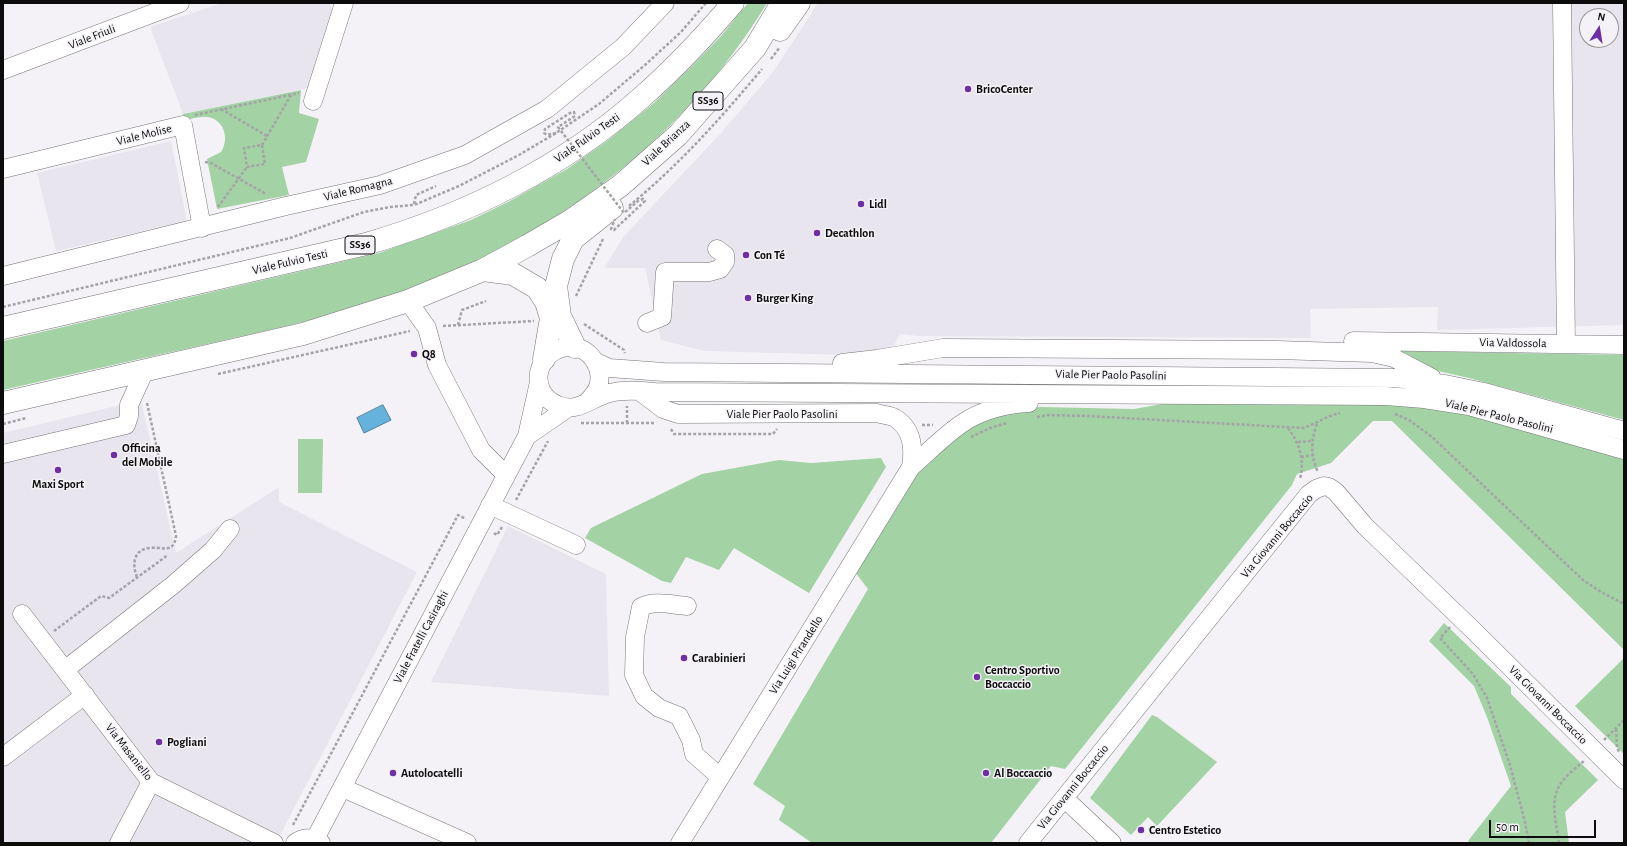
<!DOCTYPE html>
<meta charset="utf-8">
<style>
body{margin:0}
#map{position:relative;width:1627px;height:846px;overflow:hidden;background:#f4f2f6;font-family:"Alegreya Sans",sans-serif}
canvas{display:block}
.frame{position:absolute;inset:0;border:4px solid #0c0c0d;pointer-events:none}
.north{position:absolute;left:1579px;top:8px;width:40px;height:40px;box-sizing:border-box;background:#f4f2f6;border:1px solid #979699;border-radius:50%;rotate:12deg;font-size:11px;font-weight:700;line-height:16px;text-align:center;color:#0c0c0d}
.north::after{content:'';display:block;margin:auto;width:14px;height:18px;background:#6f2fa4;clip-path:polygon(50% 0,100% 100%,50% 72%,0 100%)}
.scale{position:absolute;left:1489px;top:820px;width:107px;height:18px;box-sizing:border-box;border:2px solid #0c0c0d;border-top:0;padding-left:5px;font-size:12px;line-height:14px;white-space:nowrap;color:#0c0c0d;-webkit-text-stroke:3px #f4f2f6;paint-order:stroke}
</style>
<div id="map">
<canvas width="1627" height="846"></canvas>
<div class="frame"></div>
<div class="north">N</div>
<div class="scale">50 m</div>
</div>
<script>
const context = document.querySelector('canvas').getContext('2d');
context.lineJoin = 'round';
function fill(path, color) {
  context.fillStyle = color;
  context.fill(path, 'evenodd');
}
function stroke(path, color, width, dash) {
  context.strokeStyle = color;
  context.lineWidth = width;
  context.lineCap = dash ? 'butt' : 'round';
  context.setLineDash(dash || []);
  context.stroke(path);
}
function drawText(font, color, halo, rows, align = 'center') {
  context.font = font + ' "Alegreya Sans",sans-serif';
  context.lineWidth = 3;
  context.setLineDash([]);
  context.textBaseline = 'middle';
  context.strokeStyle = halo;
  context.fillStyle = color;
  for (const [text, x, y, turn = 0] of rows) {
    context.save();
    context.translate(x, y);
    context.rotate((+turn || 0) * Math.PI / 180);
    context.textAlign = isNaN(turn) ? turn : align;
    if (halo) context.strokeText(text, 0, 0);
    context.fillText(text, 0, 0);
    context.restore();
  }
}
const built = new Path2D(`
 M222,3h111l-3,1 4,13 -22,70 -129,27 -33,-87z
 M818,3h806v322l-187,5 1,-23 -128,2 1,29 -393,-2 -18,-2 -6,11 -11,11 -178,-5 -44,-11 -16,-72h-41l20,-32 97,-103 52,-61zM1587,16h24v24h-24z
 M171,141l16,80 -131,30 -19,-78z
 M141,400l35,153 103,-66v15l138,70 -141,271h-273v-410z
 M508,526l98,48 3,122 -178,-14z`);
const green = new Path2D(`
 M748,3h19c-71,118 -183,210 -309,266 -17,8 -35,18 -53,24 -72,24 -146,39 -220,56 -61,13 -121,27 -182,41v-49l376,-88 92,-33 39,-19 57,-32 40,-28 47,-38 38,-37 29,-30z
 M301,90l-2,23 20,6 -13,43 -24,5 7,28 -72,14 -10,-50 14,-7c9,-13 3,-33 -14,-35 -7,-1 -15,2 -22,3l-2,-6z
 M1402,351l222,4v65l-155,-42 -31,-7z
 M1179,401l205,2 41,5 37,6 57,13 105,31v192l-232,-229h-19l-42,42 -34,11 -5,11 -227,284 -14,-3 -60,77h-179l-33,-23 6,-14 -32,-22 115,-195 -13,-17 65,-103 53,-46 33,-14 34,-2 94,2z
 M298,439h25l-1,54h-24z
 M881,458l5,9 -77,126 -75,-45 -15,22 -33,-13 -15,26 -9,-2 -77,-43 6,-10 111,-54 77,-14 32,3z
 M1444,623l67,64v7l87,86 -33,32 4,31h-98l-3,-2 43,-55 -24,-69 -13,-31 -45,-45z
 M1624,658v96l-49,-48z
 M1152,715l5,2 60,45 -60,64 -9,-9 -17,18 -41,-37z`);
const water = new Path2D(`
 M383,405l8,15 -27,13 -7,-15z`);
const path = new Path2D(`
 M771,59l9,-12
 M221,109l46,27
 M195,115l104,-22
 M262,145l3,19 -18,3 -3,-19z
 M262,145l29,-50
 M205,162l6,1 55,31
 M414,204l2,-9 20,-9
 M629,206c50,-41 92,-88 133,-137
 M218,207l29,-40
 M576,296l27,-57
 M3,307l287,-69 74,-26 26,-5 24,-2 45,-19 60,-31 37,-22 43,-29 46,-39 36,-33 25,-29
 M584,324l40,26 1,3
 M458,325l4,-15 24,-9
 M443,326l91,-5
 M218,374l192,-43
 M1395,414l14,6 23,17 151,143 18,12 23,12
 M1037,417l12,-2 39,1 215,12c13,-4 25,-13 37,-15
 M581,423h75
 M627,423v-17
 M3,424l23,-6
 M1317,424c-6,16 -7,31 1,48
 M922,425h11
 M1288,428c11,15 17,31 12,51
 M671,429l3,5h99l4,-5
 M971,437l19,-9 17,-5
 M1298,442l14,-1
 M1301,457l12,-2
 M516,500l32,-59
 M494,533l3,2 5,-8
 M137,577c-5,-12 -4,-27 12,-29 12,-2 25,7 27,-12l-29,-133
 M1450,627l-10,11 33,36 14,24 23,67 15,57 4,21
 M54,631l47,-35 8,2 59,-43
 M1616,729l1,18 2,5
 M1604,740l20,-20
 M293,825l165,-310 8,4
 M1559,843c-2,-18 -10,-42 1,-58 5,-9 16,-17 24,-24`);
const minor = new Path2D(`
 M1562,3l4,341
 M3,70l177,-67
 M313,101l31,-98
 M3,169l180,-44 19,103
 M3,276l283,-70 94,-21 85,-30 82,-46 76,-62 42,-44
 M408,301l19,27 10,37 44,85 25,25
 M647,323l15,-6 3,-45h44l11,-3 5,-7v-7l-8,-6
 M1353,341l271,4
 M596,362l13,6 55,4 731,6 50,6 39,8 140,39
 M842,363l35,-4 66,-11 334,2 95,3 22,5 38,20
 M639,391l24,18 15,5 199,-1c5,2 14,2 18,5 18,11 19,31 16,49
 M586,403c6,-6 12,-12 13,-20 3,-17 -10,-36 -28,-36 -34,0 -46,45 -13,58 19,9 34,-8 52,-12 15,-4 30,-2 45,-1l731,4 38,3 45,7 155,44
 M527,436l41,-28
 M3,454l123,-29 3,-9v-11l16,-35
 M490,505l86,40
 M687,606c-15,-1 -32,-6 -46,1l-6,30 -1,38 10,21 15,12 20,8 12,24 3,14 26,23
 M22,614l129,168 123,61
 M66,669l107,-84 40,-35 17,-21
 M3,757l82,-62
 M343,788l124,55
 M1064,798l48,45
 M315,839l212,-403 12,-54
 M119,843l32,-61
 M295,843c9,-7 17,-6 26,0
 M680,843l231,-376c19,-16 37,-36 58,-48 18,-10 39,-15 60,-16
 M1028,843l281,-349 7,-5 8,-3 5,1 7,5 29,34 109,105 150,149`);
const highway = new Path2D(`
 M780,30l19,-27
 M483,270l30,4 24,14 9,14 5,16 -7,41
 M3,328l363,-84c100,-29 198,-77 276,-147 33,-29 63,-61 91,-94
 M575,347l-15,-31 -4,-30 7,-27 10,-20 39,-31
 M3,403l300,-69 105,-33 75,-31 44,-24 43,-25 50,-35 58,-51 77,-87 27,-45`);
const pathBridge = new Path2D(`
 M556,133l-9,2 -3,-2 1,-4 25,-16 4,-1 1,4 -17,11 66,86 14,-12 5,-2 2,2 -31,29 -3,-1 4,-10`);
const markers = [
 [968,89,4,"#6f2fa4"],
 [861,204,4,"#6f2fa4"],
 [817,233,4,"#6f2fa4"],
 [746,255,4,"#6f2fa4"],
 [748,298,4,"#6f2fa4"],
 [414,354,4,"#6f2fa4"],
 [114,455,4,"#6f2fa4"],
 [58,470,4,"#6f2fa4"],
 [684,658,4,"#6f2fa4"],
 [977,677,4,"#6f2fa4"],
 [159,742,4,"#6f2fa4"],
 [393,773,4,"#6f2fa4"],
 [986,773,4,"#6f2fa4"],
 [1141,830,4,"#6f2fa4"]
];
const shields = [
 [708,101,30],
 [360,245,30]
];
const shieldNames = [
 ["SS36",708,101],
 ["SS36",360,245]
];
const streetNames = [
 ["Viale Friuli",92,37,-21],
 ["Viale Molise",144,135,-14],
 ["Viale Fulvio Testi",587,138,-35],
 ["Viale Brianza",666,143,-43],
 ["Viale Romagna",358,189,-14],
 ["Viale Fulvio Testi",290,262,-13],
 ["Via Valdossola",1513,343,1],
 ["Viale Pier Paolo Pasolini",1111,375,1],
 ["Viale Pier Paolo Pasolini",782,414],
 ["Viale Pier Paolo Pasolini",1499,416,14],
 ["Via Giovanni Boccaccio",1277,536,-50],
 ["Viale Fratelli Casiraghi",421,637,-62],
 ["Via Luigi Pirandello",796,655,-58],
 ["Via Giovanni Boccaccio",1548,705,45],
 ["Via Masaniello",129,752,52],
 ["Via Giovanni Boccaccio",1073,787,-51]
];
const poiNames = [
 ["BricoCenter",976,89],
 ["Lidl",869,204],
 ["Decathlon",825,233],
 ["Con Té",754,255],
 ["Burger King",756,298],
 ["Q8",422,354],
 ["Officina",122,448],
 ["del Mobile",122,462],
 ["Maxi Sport",58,484,"center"],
 ["Carabinieri",692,658],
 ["Centro Sportivo",985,670],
 ["Boccaccio",985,684],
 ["Pogliani",167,742],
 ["Autolocatelli",401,773],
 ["Al Boccaccio",994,773],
 ["Centro Estetico",1149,830]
];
fill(built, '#e9e5ee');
fill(green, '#a3d2a5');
fill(water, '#65b2dd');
stroke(water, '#4a809f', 1);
stroke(minor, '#777578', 19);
stroke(highway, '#777578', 23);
stroke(path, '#a4a3a6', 2.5, [3, 2]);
stroke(minor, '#fff', 18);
stroke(highway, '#fff', 22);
stroke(pathBridge, '#a4a3a6', 2.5, [3, 2]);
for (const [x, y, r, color] of markers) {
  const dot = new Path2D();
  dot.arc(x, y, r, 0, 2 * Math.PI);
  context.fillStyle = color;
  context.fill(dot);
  stroke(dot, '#f4f2f6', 1.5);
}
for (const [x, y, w] of shields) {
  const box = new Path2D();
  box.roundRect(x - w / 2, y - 9, w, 18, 3);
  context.fillStyle = '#f4f2f6';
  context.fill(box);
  stroke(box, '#0c0c0d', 1);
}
drawText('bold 11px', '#0c0c0d', null, shieldNames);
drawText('12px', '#0c0c0d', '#f4f2f6', streetNames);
drawText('bold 12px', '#0c0c0d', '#f4f2f6', poiNames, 'left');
</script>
